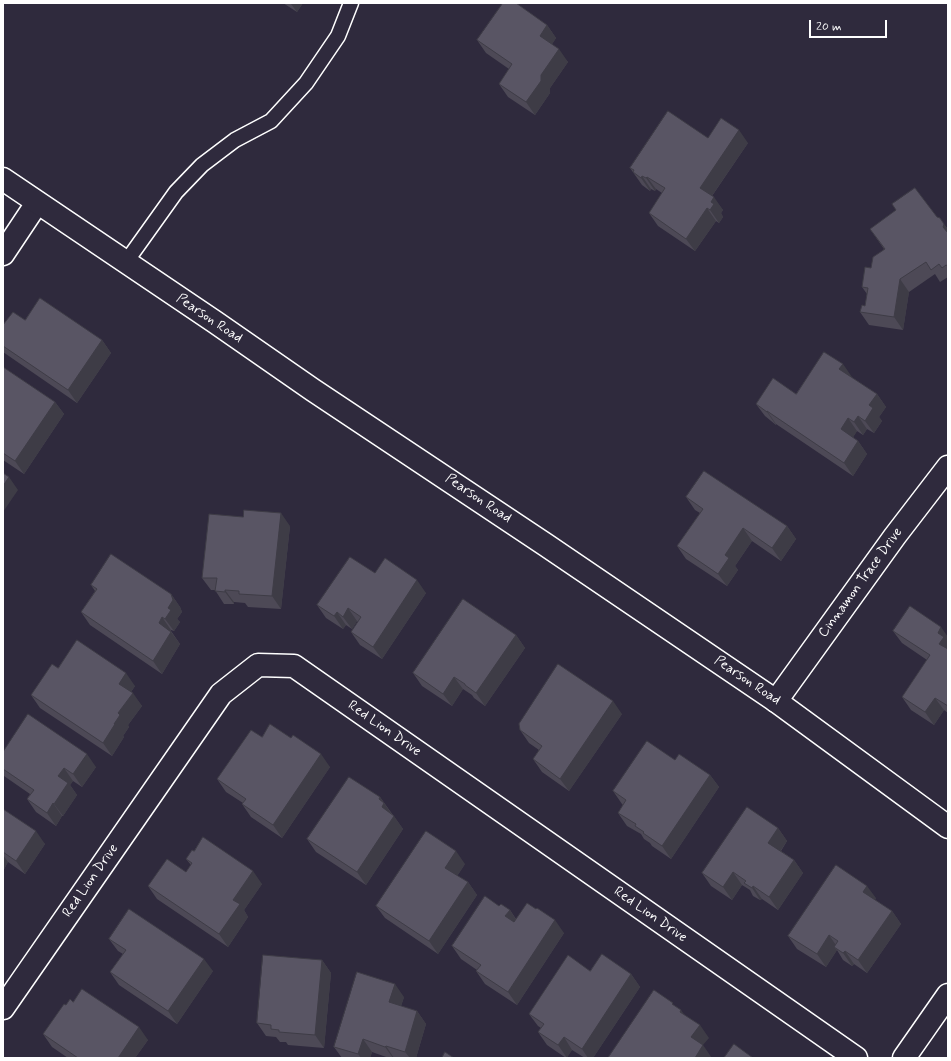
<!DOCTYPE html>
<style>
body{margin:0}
#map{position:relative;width:951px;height:1061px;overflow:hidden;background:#2f2a3d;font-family:Mynerve,sans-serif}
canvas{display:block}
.frame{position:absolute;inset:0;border:4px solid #fff;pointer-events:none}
.scale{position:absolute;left:809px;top:20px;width:78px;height:18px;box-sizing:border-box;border:2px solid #fff;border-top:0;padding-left:5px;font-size:12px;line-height:14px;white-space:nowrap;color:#fff;-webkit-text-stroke:3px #2f2a3d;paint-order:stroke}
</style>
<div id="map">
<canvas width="951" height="1061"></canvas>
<div class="frame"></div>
<div class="scale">20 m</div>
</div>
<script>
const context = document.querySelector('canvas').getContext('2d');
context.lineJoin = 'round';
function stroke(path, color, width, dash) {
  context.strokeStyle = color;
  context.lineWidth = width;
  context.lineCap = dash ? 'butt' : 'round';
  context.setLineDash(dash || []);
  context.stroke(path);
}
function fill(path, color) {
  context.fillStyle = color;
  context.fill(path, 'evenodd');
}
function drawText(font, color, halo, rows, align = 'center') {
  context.font = font + ' Mynerve,sans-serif';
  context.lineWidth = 4;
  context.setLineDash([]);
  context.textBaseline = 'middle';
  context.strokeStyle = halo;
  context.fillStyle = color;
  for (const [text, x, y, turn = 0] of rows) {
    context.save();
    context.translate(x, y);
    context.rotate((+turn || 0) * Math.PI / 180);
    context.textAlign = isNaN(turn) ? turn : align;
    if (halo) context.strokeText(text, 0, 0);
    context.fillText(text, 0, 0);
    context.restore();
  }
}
const lane = new Path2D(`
 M126,262l50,-70 26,-27 33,-25 36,-19 35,-38 32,-47 13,-33`);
const street = new Path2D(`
 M3,254l34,-51
 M776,701l119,-165 53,-69
 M3,1008l218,-314 37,-29 36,1 562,392
 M904,1058l44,-63`);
const secondary = new Path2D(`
 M3,179l212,143 98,68 233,155 230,156 172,126`);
const wall = new Path2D(`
 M283,3h20l-6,9z
 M547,25l9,13 -4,6 16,18 -18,26v5l-15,22 -27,-18 -9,-13 10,-15 -23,-16 -9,-13z
 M708,138l40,5 -36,53 11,14 -2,3 2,4 -4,6 -3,-2 -21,30 -37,-25 -9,-13 13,-20 -6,-4 -1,2 -4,-2 -1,2 -8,-6 -12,-17z
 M937,217l11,12v48l-8,5 -5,-8 -26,18 -6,38 -34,-5 -9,-13 5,-6 2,-12 -5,-7 22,-38 -14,-20z
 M25,320l77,20 9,13 -34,50 -74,-51v-6z
 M3,367l52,35 9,12 -40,60 -21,-14z
 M851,377l26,17 9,13 -7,10 3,4 -8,12 -7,-4 -4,6 -6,-4 -4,6 5,4 9,13 -14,22 -77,-52v1l-11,-9 -9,-12 40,-10 56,-17z
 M686,497l101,29 9,13 -15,22 -29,-20 -17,25 3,4 -11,16 -41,-27 -9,-13 23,-33 -5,-3z
 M290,526l-9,83 -33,-2 -3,-4 -11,-1v2h-10l-9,-14h-4l-9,-12z
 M375,573l51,20 -44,66 -22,-14 -9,-13 7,-10 -1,-1 -5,8 -6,-4 -3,4 -17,-11 -9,-13z
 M91,585l80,9 9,13 2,5 -5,7 3,3 -6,9 -3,-1v1l9,13 -18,30 -72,-49 -9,-13 14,-21z
 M893,631l55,6v76l-4,-3 -10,15 -23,-15 -9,-13 25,-37 -25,-17z
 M516,635l9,13 -40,58 -11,-8 -2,-3 -9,-6 -11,17 -30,-20 -9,-13z
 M58,668l77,18 -4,6 11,14 -14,19 1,2 -6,9 1,1 -12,19 -72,-48 -9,-13z
 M622,714l-53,77 -27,-19 -9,-13 6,-9 -10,-7 -9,-13z
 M262,737l68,30 -48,71 -31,-21 -9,-13 1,-1 -17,-11 -9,-13z
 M3,752l93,15 -14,20 -9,-6 -3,4 7,10 -14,21h-1l-6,10 -20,-14 -9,-13 3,-5 -26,-18 -1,-1z
 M675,760l35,15 9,12 -48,72 -19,-13 -2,-3 -6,-4 -3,-5 -14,-8 -9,-13 5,-8 -1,-1 -9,-13z
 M380,797l23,32 -37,56 -50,-33 -9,-13z
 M3,809l42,35 -20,30 -17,-12 -5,9z
 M778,828l9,13 -6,10 13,9 9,13 -25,37 -16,-11 -2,1 -7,-4 -3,-6 -8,-5 -10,15 -21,-14 -9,-13z
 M194,851l68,33 -18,26 4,7 -20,30 -71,-48 -9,-13 38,-14 5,-7 -5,-6z
 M465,864l-8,12 11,6 9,13 -39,59 -53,-36 -9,-12z
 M876,898l-1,2 17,11 9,13 -34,49 -13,-9 -2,2 -9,-6 -6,-10 -11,17 -29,-18 -9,-13z
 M499,906l11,4 6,9 48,14 -47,72 -32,-21 -9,-13 1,-1 -16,-11 -9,-13z
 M109,939l104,32 -36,53 -58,-39 -9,-13 13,-18 -5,-3z
 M322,960l9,13 -7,75 -36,-3 -2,-3h-6l-4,-5 -10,-1 -9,-13z
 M590,971l41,3 9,13 -47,71h-8l-13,-8 -6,8 -19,-13 -9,-13 3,-4 -3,-2 -9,-12z
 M404,997l-3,9 16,5 9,13 -10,34h-27l-17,-6 -2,6h-28l-8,-11z
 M73,1002l75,38 -13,18h-67l-16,-11 -9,-13 23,-29z`);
const shadedWall = new Path2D(`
 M291,3h12l-6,9 -6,-8z
 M547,25l9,13 -7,11 -9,-13z
 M559,49l9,13 -18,26v5l-15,22 -9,-13 15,-27z
 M739,130l9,13 -39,57 -9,-12z
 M642,176l9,13 -1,2 -9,-13z
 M647,177l9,12 -1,2 -9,-13z
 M714,197l9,13 -2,3 2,4 -4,6 -9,-13 1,-8z
 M707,208l9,13 -21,30 -9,-12z
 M944,224l4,5v5l-5,-7z
 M900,279l9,13 -6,38 -9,-13z
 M102,340l9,13 -34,50 -9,-13z
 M843,364l9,13 -4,5 -9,-13z
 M877,394l9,13 -7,10 3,4 -8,12 -9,-12 4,-16z
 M55,402l9,12 -40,60 -9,-13z
 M767,411l9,13v1l-9,-13z
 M858,416l9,13 -4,6 -9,-13z
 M848,418l9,13 -7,11 -9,-13z
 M858,441l9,13 -14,22 -9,-13z
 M9,477l9,13 -15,22v-26z
 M281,513l9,13 -9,83 -9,-13z
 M787,526l9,13 -15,22 -9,-13z
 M743,528l9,13 -17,25 3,4 -11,16 -9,-12 7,-19z
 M417,580l9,13 -44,66 -9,-12z
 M225,590l9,12v2l-9,-12z
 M171,594l9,13 2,5 -5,7 3,3 -6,9 -9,-12z
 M348,608l9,13 -5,8 -9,-12z
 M337,612l9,13 -3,4 -9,-13z
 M162,617l9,13 -3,6 -9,-13z
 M941,627l7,10v20l-9,-13 -1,-11z
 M171,632l9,12 -18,30 -9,-13z
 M516,635l9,13 -40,58 -9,-13z
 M126,673l9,13 -7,10 -9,-12z
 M454,677l9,12 -11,17 -9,-12z
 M133,693l9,13 -14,19 1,2 -6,9 1,1 -12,19 -9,-13 11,-19 4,-11z
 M935,698l9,12 -10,15 -9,-13z
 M613,701l9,13 -53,77 -9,-12z
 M87,754l9,13 -14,20 -9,-13z
 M321,754l9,13 -48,71 -9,-13z
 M64,768l9,13 -3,4 7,10 -14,21 -9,-12 4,-28z
 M710,775l9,12 -48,72 -9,-13z
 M380,797l4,6 9,13 -11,-9 -3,-8z
 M53,803l9,13 -6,10 -9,-13z
 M394,816l9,13 -37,56 -9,-13z
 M778,828l9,13 -10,15 -9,-13z
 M36,831l9,13 -20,30 -9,-13z
 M456,851l9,13 -11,17 -9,-13z
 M3,855l5,7 -5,9z
 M794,860l9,13 -25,37 -9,-13z
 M253,871l9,13 -18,26 4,7 -20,30 -9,-13 14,-34z
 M733,872l9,13 -10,15 -9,-13z
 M468,882l9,13 -39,59 -9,-13z
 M753,886l9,13 -2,1 -8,-12z
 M867,886l9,12 -4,6 -9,-12z
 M510,910l8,13 -4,6 -9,-13z
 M892,911l9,13 -34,49 -9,-13z
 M555,920l9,13 -47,72 -9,-13z
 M829,935l9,13 -4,-1 3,3 -11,17 -9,-13z
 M845,951l9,13 -2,2 -9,-13z
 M204,959l9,12 -36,53 -9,-13z
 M322,960l9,13 -7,75 -9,-13z
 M631,974l9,13 -47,71h-5l-6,-9z
 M395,984l9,13 -6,18 -9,-13z
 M681,1010l9,13 -10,-11z
 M417,1011l9,13 -10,34h-6l-5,-6z
 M700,1025l9,13 -6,7 9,13h-17l-4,-21z
 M139,1027l9,13 -13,18h-17z
 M564,1037l8,13 -5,8 -9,-13z
 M363,1039l9,13 -2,6h-9l-3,-4z
 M386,1046l8,12h-1l-8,-11z`);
const building = new Path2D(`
 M503,3h13l31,22 -7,11 19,13 -18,26v6l-15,21 -27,-18 13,-20 -35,-24z
 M668,111l40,27 13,-20 18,12 -39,58 14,9 -3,5 3,2 -4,6 -3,-2 -21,31 -37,-26 16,-25 -18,-11 -1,1 -4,-2 -1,2 -8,-6 1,-2 -4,-2z
 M915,188l22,29 3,1 4,6 -1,3 5,6v33l-2,-1 -4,3 -3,-4 -8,6 -5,-8 -26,17 -6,38 -34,-5 2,-7 3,1 3,-18 -6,-1 3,-20 6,1 2,-11 12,-8 -15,-20 26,-19 -4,-6z
 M40,298l62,42 -34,50 -65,-44v-21l3,-4 7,-9 12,8z
 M824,352l19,12 -4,5 38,25 -8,11 4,3 -8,13 -7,-5 -4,6 -6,-4 -7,11 17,12 -14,22 -77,-52v1l-11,-8 17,-26 23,16z
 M3,367l52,35 -40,59 -12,-8z
 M704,471l83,55 -15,22 -29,-20 -18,27 4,3 -11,16 -41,-28 26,-37 -17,-12z
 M3,473l6,4 -6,9z
 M244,510l37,3 -9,83 -33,-2v-3l-14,-1v2l-10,-1 2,-13h-15l7,-64 34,3z
 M111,554l60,40 2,6 -5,8 3,2 -6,9 -3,-2 -3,6 12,9 -18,29 -72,-49 16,-23 -6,-4z
 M350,557l25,16 10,-15 32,22 -44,67 -22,-15 10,-15 -13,-9 -5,9 -6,-5 -3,4 -17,-11z
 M463,599l53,36 -40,58 -11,-8v-1l-11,-7 -11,17 -30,-21z
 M910,606l31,21 -3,6 6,4 -5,7 9,5v57l-13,-8 -10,14 -23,-15 28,-42 -37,-24z
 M77,640l49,33 -7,11 14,9 -15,20 2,2 -6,9h1l-12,19 -72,-48 21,-31 6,4z
 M558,664l55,37 -53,78 -27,-20 9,-13 -22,-16 -1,-6z
 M28,714l59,40 -14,20 -9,-6 -6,8 10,7 -14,21 -1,-1 -6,10 -20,-14 7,-9 -31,-21v-17z
 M270,724l21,14 2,-3 28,19 -48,71 -31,-21 4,-5 -29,-20 34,-49 11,7z
 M647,741l28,19 4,-6 31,21 -48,71 -19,-13 1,-1 -9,-6 1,-2 -18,-11 8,-13 -13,-9z
 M349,777l31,20 -1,2 5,4 -2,4 12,9 -37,56 -50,-33z
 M747,807l31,21 -10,15 26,17 -25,37 -16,-11 -1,2 -8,-5 2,-2 -13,-9 -10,15 -21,-14z
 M3,809l33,22 -20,30 -13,-9z
 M426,831l30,20 -11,17 23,14 -39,59 -53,-35z
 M203,837l50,34 -20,29 7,4 -21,30 -71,-48 19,-27 19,13 6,-9 -6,-4 6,-9 2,1z
 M836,865l31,21 -4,6 29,19 -34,49 -13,-9 -2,2 -9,-6 4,-6 -9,-6 -12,19 -29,-18z
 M485,896l14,10 2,-2 9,6 -5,6 9,6 13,-19 9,6 1,-1 18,12 -47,72 -32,-21 5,-6 -29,-19z
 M129,909l75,50 -36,52 -58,-39 16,-22 -17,-11z
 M602,954l29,20 -49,75 -18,-12 -6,8 -20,-13 6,-8 -15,-10 39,-59 22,16z
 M263,955l59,5 -7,75 -36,-3v-2l-8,-1v-4l-14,-2z
 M357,972l38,12 -6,18 28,9 -12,41 -19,-6 -1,1 -22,-8 -5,15 -24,-7z
 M82,989l57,38 -21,31h-40l-35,-24 21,-30 2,1 4,-6 3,3z
 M654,990l19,13 -1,1 9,6 -1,2 20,13 -9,12 12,8 -8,13h-87z
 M734,1044l19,14h-29z
 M445,1052l9,6h-12z`);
const streetNames = [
 ["Pearson Road",209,319,34],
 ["Pearson Road",478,499,34],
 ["Cinnamon Trace Drive",861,583,-54],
 ["Pearson Road",747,681,34],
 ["Red Lion Drive",384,729,35],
 ["Red Lion Drive",91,881,-55],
 ["Red Lion Drive",650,915,35]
];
stroke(lane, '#fff', 17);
stroke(street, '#fff', 25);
stroke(secondary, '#fff', 25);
stroke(lane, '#2f2a3d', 14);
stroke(street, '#2f2a3d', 22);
stroke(secondary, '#2f2a3d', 22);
fill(wall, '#4d4956');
fill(shadedWall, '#3e3c46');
fill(building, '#595564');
stroke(building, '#3e3c46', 1);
drawText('14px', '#fff', '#2f2a3d', streetNames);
</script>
